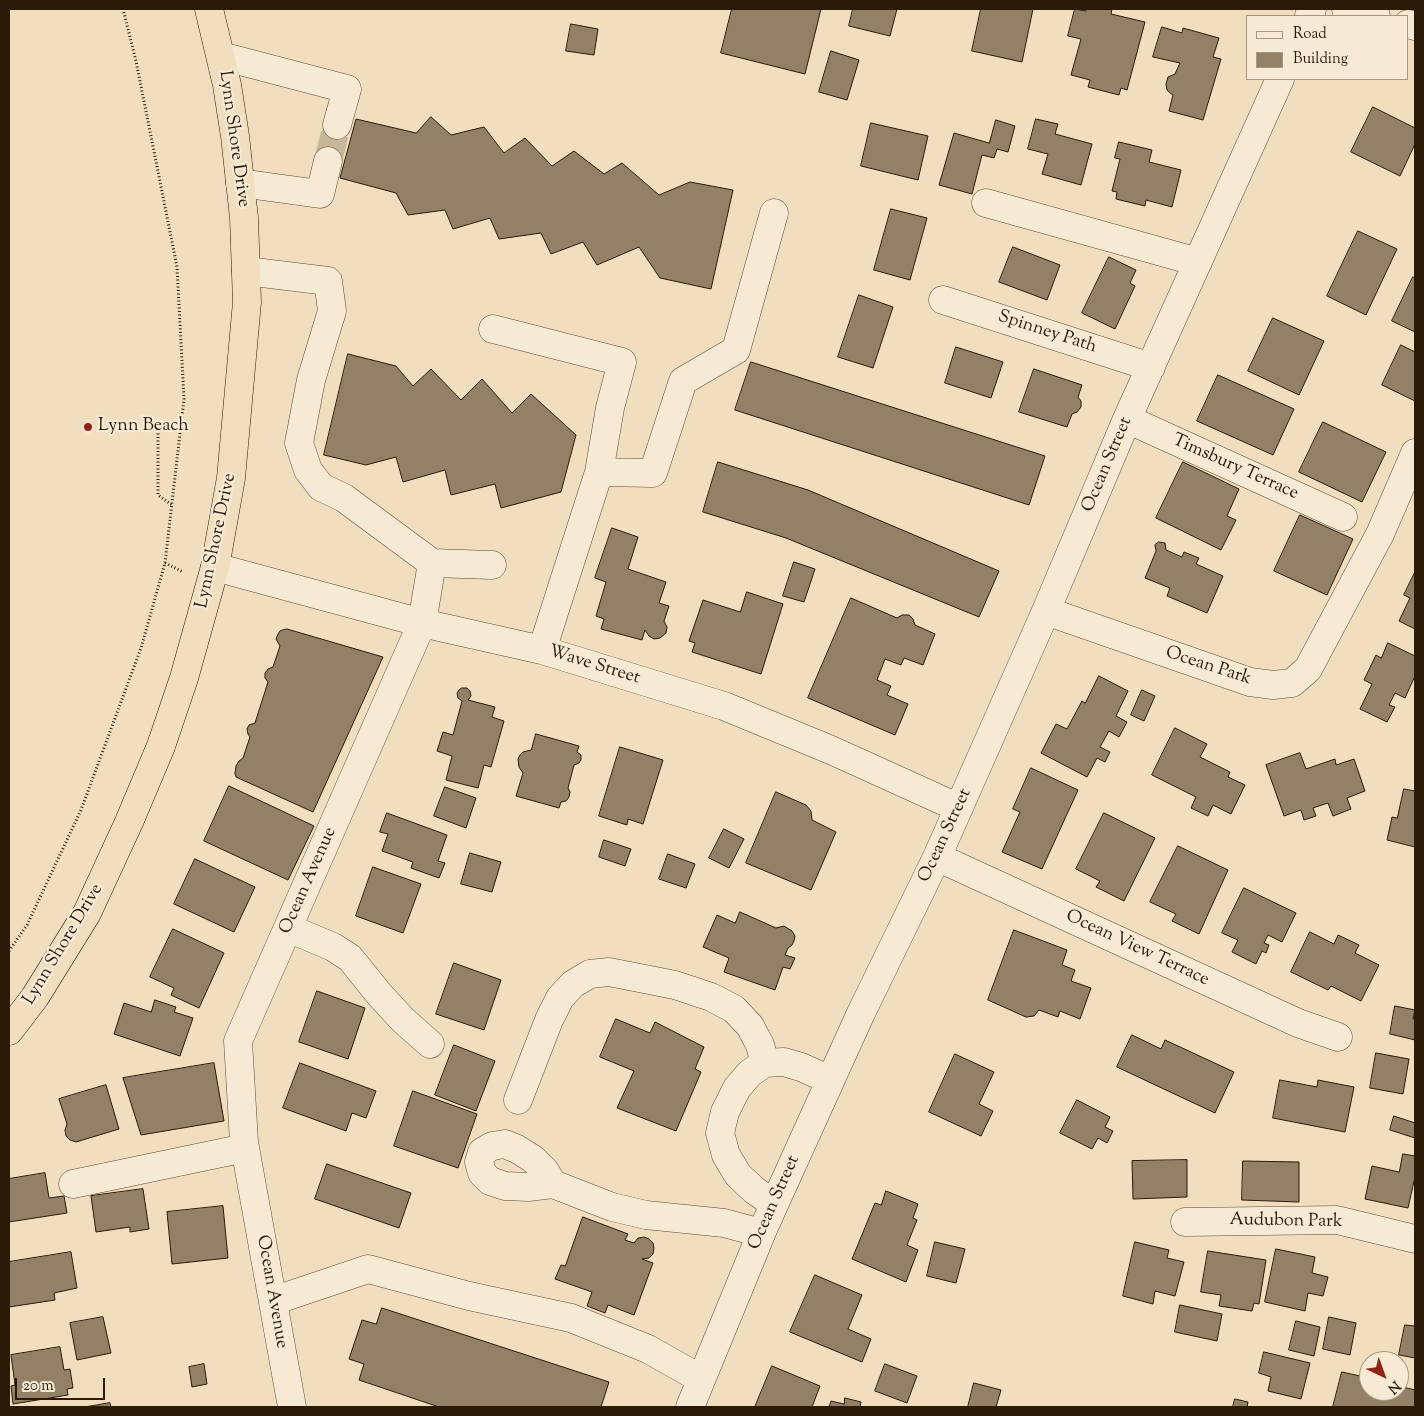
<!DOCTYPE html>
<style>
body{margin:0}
#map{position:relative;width:1424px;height:1416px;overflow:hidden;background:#f1debe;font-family:"Sorts Mill Goudy",serif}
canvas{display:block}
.frame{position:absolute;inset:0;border:10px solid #2b1a08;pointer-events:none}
.legend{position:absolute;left:1246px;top:15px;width:162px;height:65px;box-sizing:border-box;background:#f6ead5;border:1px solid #a59783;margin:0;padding:6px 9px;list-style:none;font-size:15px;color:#2b1a08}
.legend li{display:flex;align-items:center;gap:10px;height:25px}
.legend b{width:25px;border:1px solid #a59783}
.north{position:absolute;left:1359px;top:1351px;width:50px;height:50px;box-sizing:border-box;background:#f6ead5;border:1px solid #a59783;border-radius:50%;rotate:138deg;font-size:14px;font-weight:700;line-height:20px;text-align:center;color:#2b1a08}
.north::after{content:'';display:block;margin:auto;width:18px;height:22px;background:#8f2418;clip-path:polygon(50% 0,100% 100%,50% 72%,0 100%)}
.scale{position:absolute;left:15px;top:1378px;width:90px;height:22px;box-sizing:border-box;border:2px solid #2b1a08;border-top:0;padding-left:6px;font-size:15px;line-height:18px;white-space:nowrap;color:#2b1a08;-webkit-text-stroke:4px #f6ead5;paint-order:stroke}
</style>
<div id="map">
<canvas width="1424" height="1416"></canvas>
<div class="frame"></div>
<ul class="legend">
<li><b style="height:6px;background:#f6ead5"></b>Road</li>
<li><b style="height:14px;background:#928067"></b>Building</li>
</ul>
<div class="north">N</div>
<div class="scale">20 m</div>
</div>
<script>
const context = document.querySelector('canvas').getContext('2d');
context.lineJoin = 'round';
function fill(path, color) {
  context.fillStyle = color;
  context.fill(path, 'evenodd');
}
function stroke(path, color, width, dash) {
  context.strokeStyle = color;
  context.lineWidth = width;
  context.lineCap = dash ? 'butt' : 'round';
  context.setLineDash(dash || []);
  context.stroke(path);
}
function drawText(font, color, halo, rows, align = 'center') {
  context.font = font + ' "Sorts Mill Goudy",serif';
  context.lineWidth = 4.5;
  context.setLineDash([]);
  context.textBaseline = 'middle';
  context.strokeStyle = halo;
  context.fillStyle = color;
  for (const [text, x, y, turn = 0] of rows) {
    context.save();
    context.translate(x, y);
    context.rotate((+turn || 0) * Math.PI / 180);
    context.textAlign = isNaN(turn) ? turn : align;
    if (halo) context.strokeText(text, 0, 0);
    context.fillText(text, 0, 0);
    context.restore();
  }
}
const building = new Path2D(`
 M732,9h89l-16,65 -84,-21z
 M853,9h44l-7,27 -41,-10z
 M981,9h52l-11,53 -50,-11z
 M1075,9l11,2v-2h26l-1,5 34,8 -18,68 -6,-2 -2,7 -31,-8 2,-7 -19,-5 10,-36 -13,-3z
 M571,24l27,5 -4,26 -28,-4z
 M1162,27l20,6 1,-5 36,10 -6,19 8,2 -18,61 -34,-9 4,-16 -3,-2 -3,-3 -1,-6 2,-7 7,-3 5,-11 -27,-6z
 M831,51l28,9 -12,40 -28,-8z
 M1373,107l42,21v16l-15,32 -49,-24z
 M431,117l20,18 33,-8 20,26 21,-15 27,28 22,-15 30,23 18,-11 37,32 31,-13 43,8 -22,99 -51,-11 -21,-31 -42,18 -14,-23 -32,12 -10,-21 -42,6 -9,-21 -37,11 -8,-19 -37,5 -12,-22 -56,-15 16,-59 60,14z
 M1036,119l22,5 -3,10 37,10 -11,41 -39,-11 6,-20 -20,-5z
 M996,120l19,6 -7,26 -11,-3 -3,9 -12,-3 -10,39 -33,-9 15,-52 35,10z
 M871,123l57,13 -10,44 -57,-14z
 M1119,142l33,8 -3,12 32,8 -9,37 -26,-7 -1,6 -29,-7 1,-7 -5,-1 8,-32 -5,-1z
 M891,209l36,9 -17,62 -36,-10z
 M1358,231l39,18 -31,66 -39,-19z
 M1013,247l47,18 -13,35 -48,-18z
 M1109,257l27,13 -6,13 5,3 -20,43 -33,-16z
 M1413,277l2,1v54l-23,-11z
 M859,295l34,12 -20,61 -35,-11z
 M1273,318l51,23 -25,54 -51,-24z
 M1401,345l14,7v49l-33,-16z
 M956,347l47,15 -12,36 -46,-15z
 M348,354l48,12 17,20 18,-17 30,31 21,-21 30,34 19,-19 45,41 -15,57 -60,16 -6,-24 -44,11 -6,-25 -42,12 -7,-25 -30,8 -42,-10z
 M751,362l294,94 -16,49 -294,-95z
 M1034,369l48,16 -4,12 3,4v6l-4,5 -5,2 -5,13 -48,-15z
 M1218,375l76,34 -21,46 -76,-34z
 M1323,422l63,30 -24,50 -63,-30z
 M718,462l90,28 191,81 -20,46 -193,-79 -83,-26z
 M1183,462l56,27 -12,27 9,4 -15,30 -65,-32z
 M1300,515l53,24 -26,56 -53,-24z
 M612,528l26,9 -10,32 38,13 -7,21 10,3 -5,15 3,6 -1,6 -6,5 -6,1 -5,-3 -4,-6 -3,10 -41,-11 3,-10 -8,-3 10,-34 -11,-4z
 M1159,542l6,1 1,7 16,7 2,-5 15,6 -3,6 27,12 -16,37 -40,-17 3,-8 -25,-10 11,-27 -1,-6z
 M794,562l21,7 -11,33 -21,-6z
 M1415,572v57l-16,-8 11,-23 -6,-3z
 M747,592l36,12 -22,70 -69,-22 3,-9 -6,-2 14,-41 37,12z
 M851,598l46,20 5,-3h7l4,4 2,6 20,9 -12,31 -19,-7 -3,7 -16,-6 -8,21 14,6 -4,9 21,9 -13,31 -87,-37z
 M287,629l96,28 -70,155 -77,-35 -1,-4 1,-7 3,-5 4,-3 7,-21 -2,-3 -1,-5 2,-4 6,-2 13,-41 -3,-4v-5l3,-4 5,-2 7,-21 -4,-7 2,-5 2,-3z
 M1388,643l27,13v20l-10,22 -10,-5 -6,12 6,2 -8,15 -27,-13 12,-25 -8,-4 12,-25 5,3z
 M1099,676l29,15 -12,25 11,6 -8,15 -10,-6 -9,16 10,5 -5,10 -8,-4 -10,19 -46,-24 15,-29 11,5 15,-28 3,2z
 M462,688h5l3,3 1,5 -3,4 27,7 -3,10 12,4 -13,46 -7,-2 -6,23 -32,-8 6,-24 -15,-5 6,-19 10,3 9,-34 -4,-3 -1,-5 2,-3z
 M1142,690l13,6 -11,25 -13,-6z
 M1175,728l32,16 -7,13 30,15 -2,5 17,8 -14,29 -18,-9 -5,11 -17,-8 5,-11 -44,-22z
 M536,734l43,12 -2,6 4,3v5l-2,3 -5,2 -6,23 2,4 -1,5 -3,4 -5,1 -2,6 -43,-12 7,-23 -4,-6 -1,-8 2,-4 3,-3 8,-2z
 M620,747l43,13 -20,64 -15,-5 -1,6 -28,-9z
 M1300,753l6,16 29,-10 1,6 18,-6 11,32 -18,7 4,11 -18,7 -5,-13 -15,5 3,8 -12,4 -3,-10 -17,6 -18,-51z
 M1031,768l47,22 -36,79 -40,-17 18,-40 -7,-3z
 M229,786l85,40 -26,54 -84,-39z
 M445,787l31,11 -10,30 -32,-12z
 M1404,789l11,2v56l-28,-7 5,-23 5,1z
 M776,792l30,13 5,6 1,9 24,12 -25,58 -65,-27z
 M387,813l60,22 -9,26 7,2 -6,15 -28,-10 2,-6 -31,-11 6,-17 -8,-2z
 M1104,813l51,25 -31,63 -28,-14 4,-6 -24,-12z
 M724,829l20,10 -15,29 -20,-10z
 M604,840l27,9 -6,17 -26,-9z
 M1178,846l50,24 -29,64 -27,-13 4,-7 -26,-12z
 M470,853l31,9 -9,30 -31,-8z
 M668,854l27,10 -9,24 -27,-9z
 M195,859l60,28 -21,45 -60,-28z
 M373,867l48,17 -18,49 -47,-17z
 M1244,888l52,25 -14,29 -14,-7 -4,8 5,2 -3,8 -4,-2 -6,13 -24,-12 6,-12 -16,-7z
 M740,912l36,16 8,-2 8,5 3,5 -1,5 -2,4 -4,3 -3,7 10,3 -5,11 -7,-2 -8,23 -51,-18 5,-14 -26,-11 14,-32 18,8z
 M173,929l51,24 -25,55 -28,-13 3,-7 -24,-11z
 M1014,930l53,20 -5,15 13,5 -4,11 20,7 -11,31 -20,-8 -2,6 -19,-7 -5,6 -8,1 -38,-17z
 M1310,932l24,12 4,-9 21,10 -4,8 24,12 -18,36 -30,-15 -3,4 -37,-18z
 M454,963l47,17 -17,50 -48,-16z
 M317,991l48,17 -17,51 -49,-17z
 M155,1000l21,7 -2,5 19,6 -13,38 -66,-22 10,-31 27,9z
 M1395,1006l20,4 -2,9h2v21l-25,-6z
 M616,1019l34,14 5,-11 49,25 -9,22 6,3 -25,59 -59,-23 17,-37 -34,-14z
 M1132,1035l29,14 4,-9 69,32 -19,41 -98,-46z
 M454,1045l41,16 -19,50 -41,-16z
 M1376,1053l33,6 -6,35 -33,-6z
 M955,1054l39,18 -15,32 14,7 -12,25 -52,-24z
 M214,1063l10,58 -83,14 -18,-57z
 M300,1063l76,28 -10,27 -14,-5 -6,18 -63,-23z
 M1280,1080l37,7 1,-7 36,7 -9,45 -72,-14z
 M106,1085l13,44 -43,13 -6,-2 -4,-4 -1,-6 2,-6 -8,-25z
 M413,1091l64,23 -19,54 -64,-22z
 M1077,1100l33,17 -5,10 8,4 -6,12 -9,-5 -6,11 -32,-16z
 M1394,1116l21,7v15l-25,-8z
 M1403,1154l12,2v21l-7,31 -43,-9 7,-33 27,6z
 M1187,1160v37l-54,2 -1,-38z
 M1243,1161l56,1v40l-57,-2z
 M327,1164l84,29 -12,35 -84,-29z
 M45,1173l4,25 15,-2 3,17 -58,9v-43z
 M143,1189l6,40 -19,3v-5l-34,5 -5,-36z
 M886,1191l32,13 -5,14 4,2 -10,25 11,5 -12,32 -54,-23 23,-56 6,2z
 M223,1206l5,52 -56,6 -5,-52z
 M583,1217l45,17 -3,6 9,3 4,-5 6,-1 5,2 4,4 1,5 -1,6 -4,4 -7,1 11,4 -19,52 -26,-10 -3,8 -18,-7 5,-14 -37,-13 6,-14 4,1z
 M935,1242l30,7 -9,34 -29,-7z
 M1135,1242l34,8 -2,8 17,4 -9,34 -20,-5 -2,13 -30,-8z
 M1276,1249l39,8 -3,16 16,4 -5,19 -15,-3 -3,18 -40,-9z
 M1208,1251l58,9 -7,44 -5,-1 -2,8 -33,-5 2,-11 -20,-3z
 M71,1252l6,36 -23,5 1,7 -46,7v-45z
 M815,1275l47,20 -14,34 23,10 -9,23 -72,-30z
 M1180,1305l42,9 -5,27 -42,-9z
 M382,1308l227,74 -8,25h-162l-80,-27 5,-16 -15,-5 13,-39 14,4z
 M103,1317l8,36 -34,7 -7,-37z
 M1329,1317l27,6 -6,32 -27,-6z
 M1296,1321l24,6 -6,29 -25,-6z
 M1405,1325l10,1v32l-16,-3z
 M60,1347l4,23 6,-1 3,19 -6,1 1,6 -55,9 -2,-18 4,-1 -4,-30z
 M1264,1352l46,11 -9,36 -33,-8 3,-14 -12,-4z
 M204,1364l3,20 -15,3 -3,-20z
 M885,1364l32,12 -10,27 -32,-12z
 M772,1366l48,20 -8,21h-57z
 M1342,1372l27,6v13h30v-5l16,4v17h-82z
 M974,1383l27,7 -5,17h-28z
 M845,1398l16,4 -1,5h-31l2,-6 13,3z
 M1235,1399l13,3 -1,5h-14z
 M110,1403l1,4h-26z`);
const minorTunnel = new Path2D(`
 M328,161l9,-36`);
const path = new Path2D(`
 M158,430v65l14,10
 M165,563l18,9
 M9,951l18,-26 54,-115 60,-162 24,-85 19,-164 -7,-132 -41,-206 -13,-52`);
const minor = new Path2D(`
 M1346,9l30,7
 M1309,16l3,-7
 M1408,24l7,2
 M221,56l126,33 -10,36
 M240,183l80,11 8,-33
 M986,203l212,59
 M246,271l82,10 4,30 -21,69 -12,63 9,27 13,17 23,11 88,65 -10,60 -184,418 6,101 48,265
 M943,300l208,67
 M493,329l129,33 -12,46 -11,64
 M1127,419l216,98
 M432,563l60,2
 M215,567l207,56 120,27 182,56 107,44 128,58
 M1046,611l204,71 23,3 19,-2 16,-14 72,-135 35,-81
 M542,650l57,-178 54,1 30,-92 53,-31 38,-137
 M937,857l361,166 40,14
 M288,928l45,19 17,11 29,36 24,26 27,24
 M518,1100l31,-80 11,-22 13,-14 17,-10 19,-2 66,13 36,12 23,12 16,17 10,19 5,18
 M73,1184l172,-36
 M553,1184l-8,-13 -12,-12 -16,-10 -12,-5 -13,2 -10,6 -3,10 3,11 8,8 15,5 23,1 25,-3 59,23 34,8 78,8 37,10
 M774,1204l-20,-14 -16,-15 -12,-20 -6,-22 5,-21 12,-24 13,-15 15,-10 19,-1 17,5 29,13
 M1185,1222l152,-2 78,19
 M273,1301l95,-32 101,27 102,22 77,31 53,30
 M690,1407l74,-180 97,-214 76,-156 109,-246 81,-192 153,-340`);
const highway = new Path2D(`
 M9,1031l26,-34 52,-84 42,-91 32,-76 23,-68 31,-111 16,-89 16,-176 -3,-84 -9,-82 -8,-51 -18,-76`);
const markers = [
 [88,427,5,"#8f2418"]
];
const streetNames = [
 ["Lynn Shore Drive",233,139,82],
 ["Spinney Path",1047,333,18],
 ["Ocean Street",1108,465,-67],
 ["Timsbury Terrace",1235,468,24],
 ["Lynn Shore Drive",217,541,-78],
 ["Wave Street",594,666,17],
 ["Ocean Park",1208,667,18],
 ["Ocean Street",946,836,-65],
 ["Ocean Avenue",309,881,-66],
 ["Lynn Shore Drive",64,945,-59],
 ["Ocean View Terrace",1137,949,25],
 ["Ocean Street",775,1203,-66],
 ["Audubon Park",1286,1222,1],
 ["Ocean Avenue",271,1292,80]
];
const poiNames = [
 ["Lynn Beach",98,427]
];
fill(building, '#928067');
stroke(building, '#2b1a08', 1);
stroke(minorTunnel, '#c9b79a', 28, [28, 14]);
stroke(minor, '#5c4b36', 29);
stroke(highway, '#2b1a08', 29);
stroke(path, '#2b1a08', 3, [1, 2.5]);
stroke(minor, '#f6ead5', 28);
stroke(highway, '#f1debe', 28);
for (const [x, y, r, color] of markers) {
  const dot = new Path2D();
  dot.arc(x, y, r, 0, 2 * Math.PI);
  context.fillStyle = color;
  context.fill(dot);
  stroke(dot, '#f6ead5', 2);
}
drawText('18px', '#2b1a08', '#f6ead5', streetNames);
drawText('18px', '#2b1a08', '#f6ead5', poiNames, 'left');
</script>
